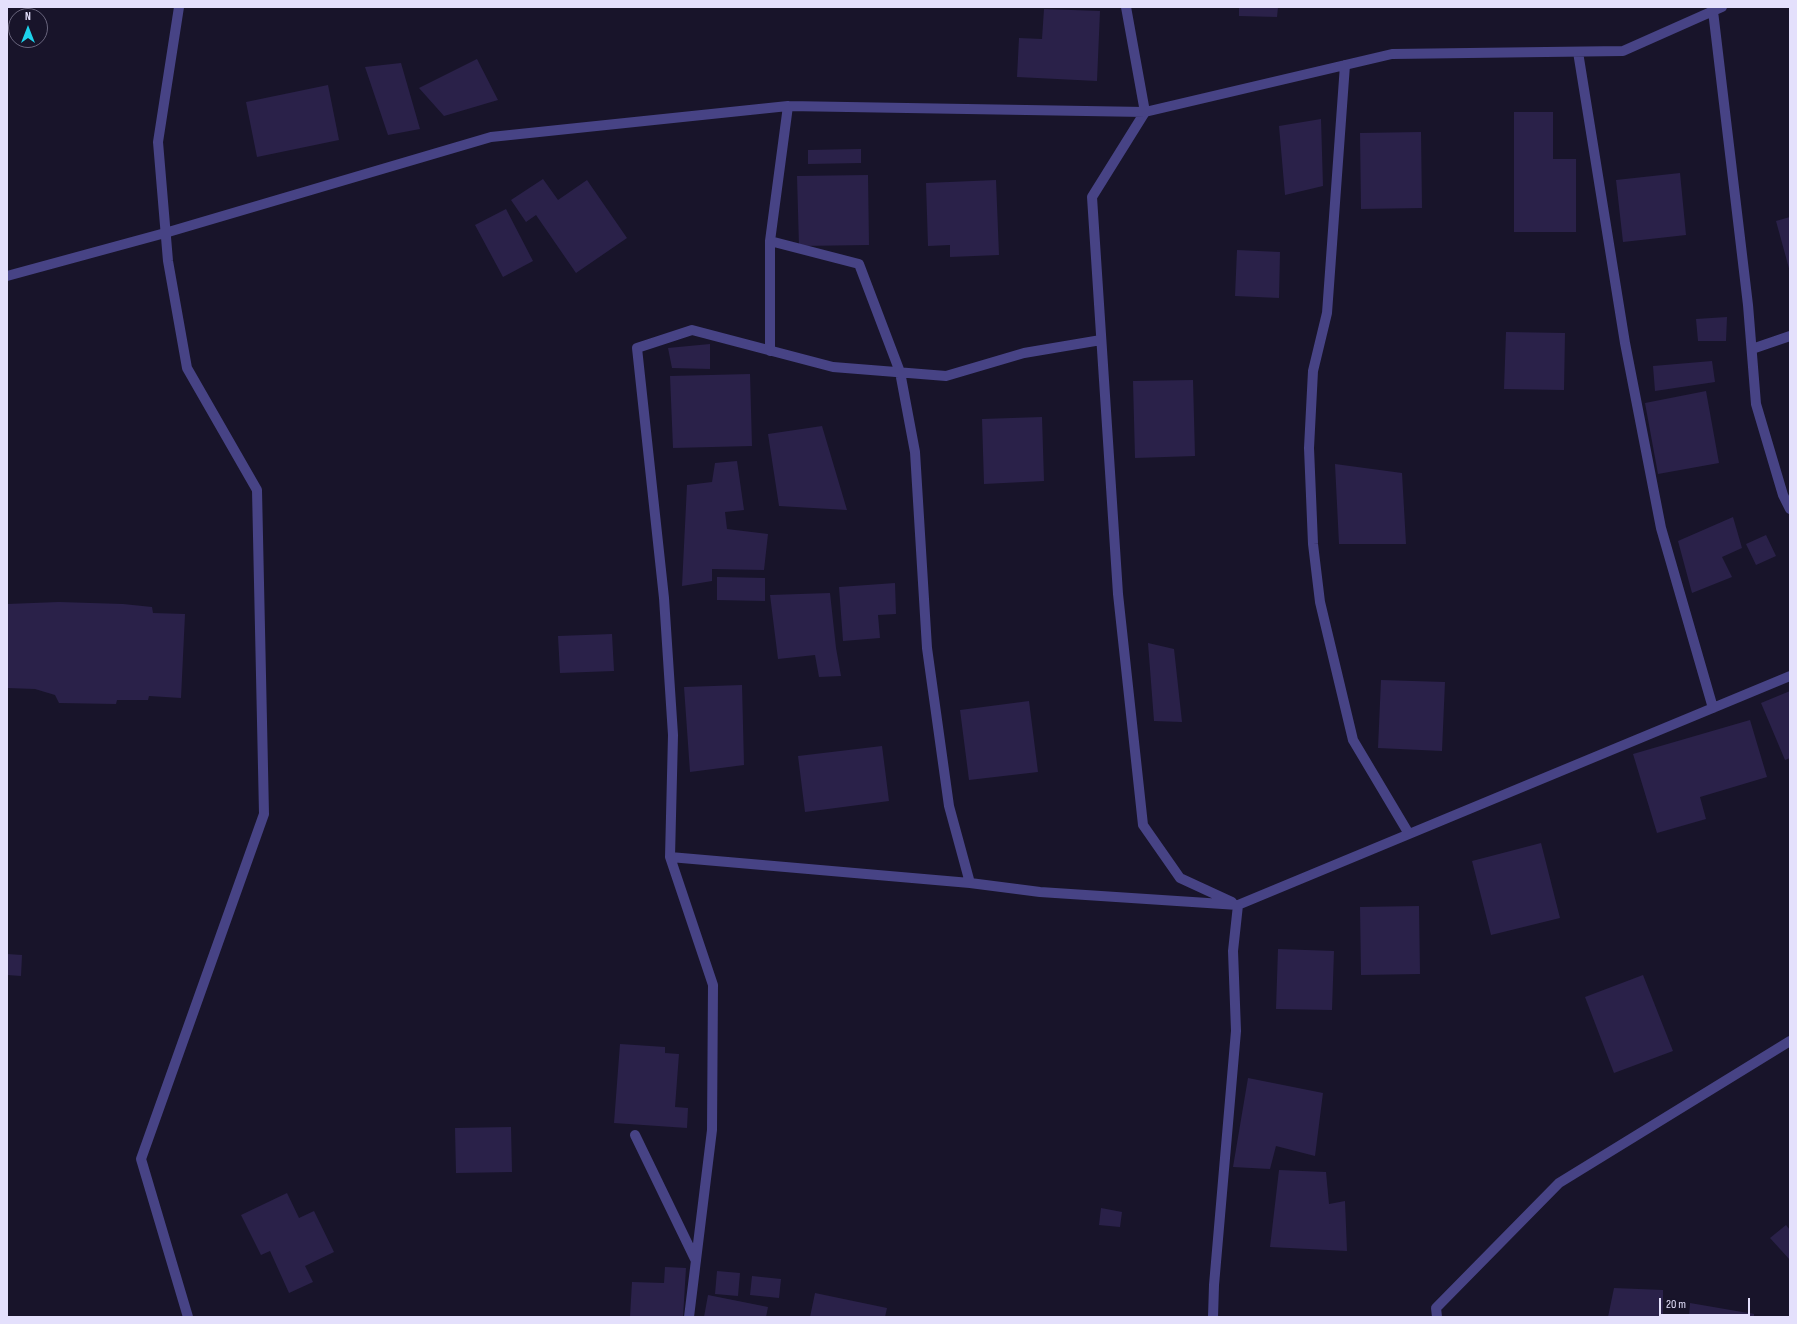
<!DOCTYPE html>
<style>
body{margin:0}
#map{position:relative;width:1797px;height:1324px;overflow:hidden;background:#18142a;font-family:"Sofia Sans Condensed",sans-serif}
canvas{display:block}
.frame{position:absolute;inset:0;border:8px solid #e4e0fc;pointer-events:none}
.north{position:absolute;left:8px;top:8px;width:40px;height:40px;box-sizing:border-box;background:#18142a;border:1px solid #6a667e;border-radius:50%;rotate:0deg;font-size:11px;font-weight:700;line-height:16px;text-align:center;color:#e4e0fc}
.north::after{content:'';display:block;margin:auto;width:14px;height:18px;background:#1dd2eb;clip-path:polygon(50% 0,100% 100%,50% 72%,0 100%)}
.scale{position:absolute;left:1659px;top:1298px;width:91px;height:18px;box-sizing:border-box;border:2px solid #e4e0fc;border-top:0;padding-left:5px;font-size:12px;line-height:14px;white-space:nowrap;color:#e4e0fc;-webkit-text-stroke:3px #18142a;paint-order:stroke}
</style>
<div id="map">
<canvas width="1797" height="1324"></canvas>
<div class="frame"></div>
<div class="north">N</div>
<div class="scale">20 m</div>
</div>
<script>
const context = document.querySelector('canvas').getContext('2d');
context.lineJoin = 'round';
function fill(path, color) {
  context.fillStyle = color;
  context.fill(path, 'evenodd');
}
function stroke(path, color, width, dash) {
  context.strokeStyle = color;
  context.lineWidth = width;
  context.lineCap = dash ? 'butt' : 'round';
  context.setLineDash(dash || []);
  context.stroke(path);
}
const building = new Path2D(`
 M1239,7h39l-1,10 -38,-1z
 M1044,9l56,2 -3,70 -80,-4 2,-39 23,1z
 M477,59l21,41 -54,16 -25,-28z
 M401,63l19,66 -32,6 -23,-68z
 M328,85l11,55 -82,17 -11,-55z
 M1514,112h39v47h23v73h-62z
 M1321,119l2,67 -38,9 -6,-69z
 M1421,132l1,76 -61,1 -1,-76z
 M861,149v14l-53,1v-14z
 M1680,173l6,62 -63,7 -7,-62z
 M868,175l1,70 -70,1 -2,-70z
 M543,179l15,21 29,-20 40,58 -51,35 -40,-58 -10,7 -15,-22z
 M996,180l3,75 -49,2v-12l-22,1 -2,-63z
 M506,209l27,52 -30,16 -28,-52z
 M1790,217v55l-14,-51z
 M1237,250l43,2 -1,46 -44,-2z
 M1727,317l-1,24h-28l-2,-22z
 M1506,332l59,1 -1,57 -60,-1z
 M710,344v25l-38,-1 -4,-20z
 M1712,361l3,21 -60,9 -2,-25z
 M750,374l2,72 -79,2 -3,-72z
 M1193,380l2,76 -60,2 -2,-77z
 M1706,391l13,72 -61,11 -13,-71z
 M1042,417l2,64 -60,3 -2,-65z
 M822,426l25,84 -68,-4 -11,-72z
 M737,461l7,49 -19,2 2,17 41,5 -4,36 -52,-1v12l-30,5 5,-101 25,-3 3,-19z
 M1335,464l67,9 4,71h-67z
 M1733,517l9,31 -20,9 10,20 -40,16 -14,-52z
 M1766,535l10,21 -20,9 -10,-21z
 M717,577l48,1v23l-48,-1z
 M895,583l1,31 -18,1 2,23 -37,3 -4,-54z
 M830,593l6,55 5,28 -22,1 -4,-22 -37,4 -8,-64z
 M59,602l64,2 29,3 1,6 32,1 -4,84 -32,-2 -1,4h-31l-1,4 -57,-1 -4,-8 -20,-6 -28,-1v-84z
 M612,634l2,37 -54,2 -2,-37z
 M1148,643l26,6 8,73 -28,-1z
 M1381,680l64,2 -3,69 -64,-3z
 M742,685l2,80 -54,7 -6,-85z
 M1790,691v67l-5,2 -24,-57z
 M1029,701l9,71 -69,8 -9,-70z
 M1750,720l17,57 -67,20 6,22 -49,14 -24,-79z
 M882,746l7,55 -84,11 -7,-56z
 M1541,843l19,75 -69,17 -19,-74z
 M1419,906l1,68 -59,1 -1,-68z
 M1278,949l56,2 -2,59 -56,-1z
 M7,954l15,1 -1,21 -14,-1z
 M1643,975l30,76 -59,22 -29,-76z
 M620,1044l45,3v6l14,1 -4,53 13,1 -1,20 -73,-5z
 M1248,1078l75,15 -8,63 -39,-10 -6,23 -37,-2z
 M511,1127l1,45 -56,1 -1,-45z
 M1279,1170l47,2 3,32 16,-3 2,50 -77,-4z
 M287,1193l12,25 15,-7 20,41 -29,14 8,16 -24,11 -19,-42 -9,4 -20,-40z
 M1101,1208l21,4 -2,15 -21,-2z
 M1786,1225l4,5v30l-20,-22z
 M665,1267l21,1 -3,49h-53l2,-35 32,1z
 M717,1271l23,2 -2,23 -23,-2z
 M752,1276l29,3 -2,19 -29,-3z
 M1614,1288l49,2v27h-55z
 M815,1293l72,15 -2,9h-75z
 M708,1295l60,12 -2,10h-62z
 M1690,1303l64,11v3h-65z`);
const minor = new Path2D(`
 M179,7l-21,135 10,119 19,107 70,122 7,324 -123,345 47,158
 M1126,7l19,105 -53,85 26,397 25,231 37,53 52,24
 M1713,11l35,294 8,99 27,91 7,14
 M1578,52l47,291 36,185 52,180
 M1345,65l-18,248 -14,58 -4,77 4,96 7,58 33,138 56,94
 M770,241l89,23 41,108 15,80 12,196 22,158 21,77
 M7,276l158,-43 326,-96 297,-31 357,6 247,-58 231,-3 99,-44
 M1752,349l38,-13
 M770,351v-110l18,-135
 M670,857l300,26 70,9 198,13 552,-229
 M635,1135l61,126
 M689,1317l23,-187 1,-145 -43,-128 3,-122 -9,-137 -27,-250 55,-18 141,37 113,9 78,-23 77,-13
 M1213,1317l1,-32 22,-254 -3,-80 5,-46
 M1437,1317l-1,-9 123,-125 231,-142`);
fill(building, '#2a2149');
stroke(minor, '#474385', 10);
</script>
